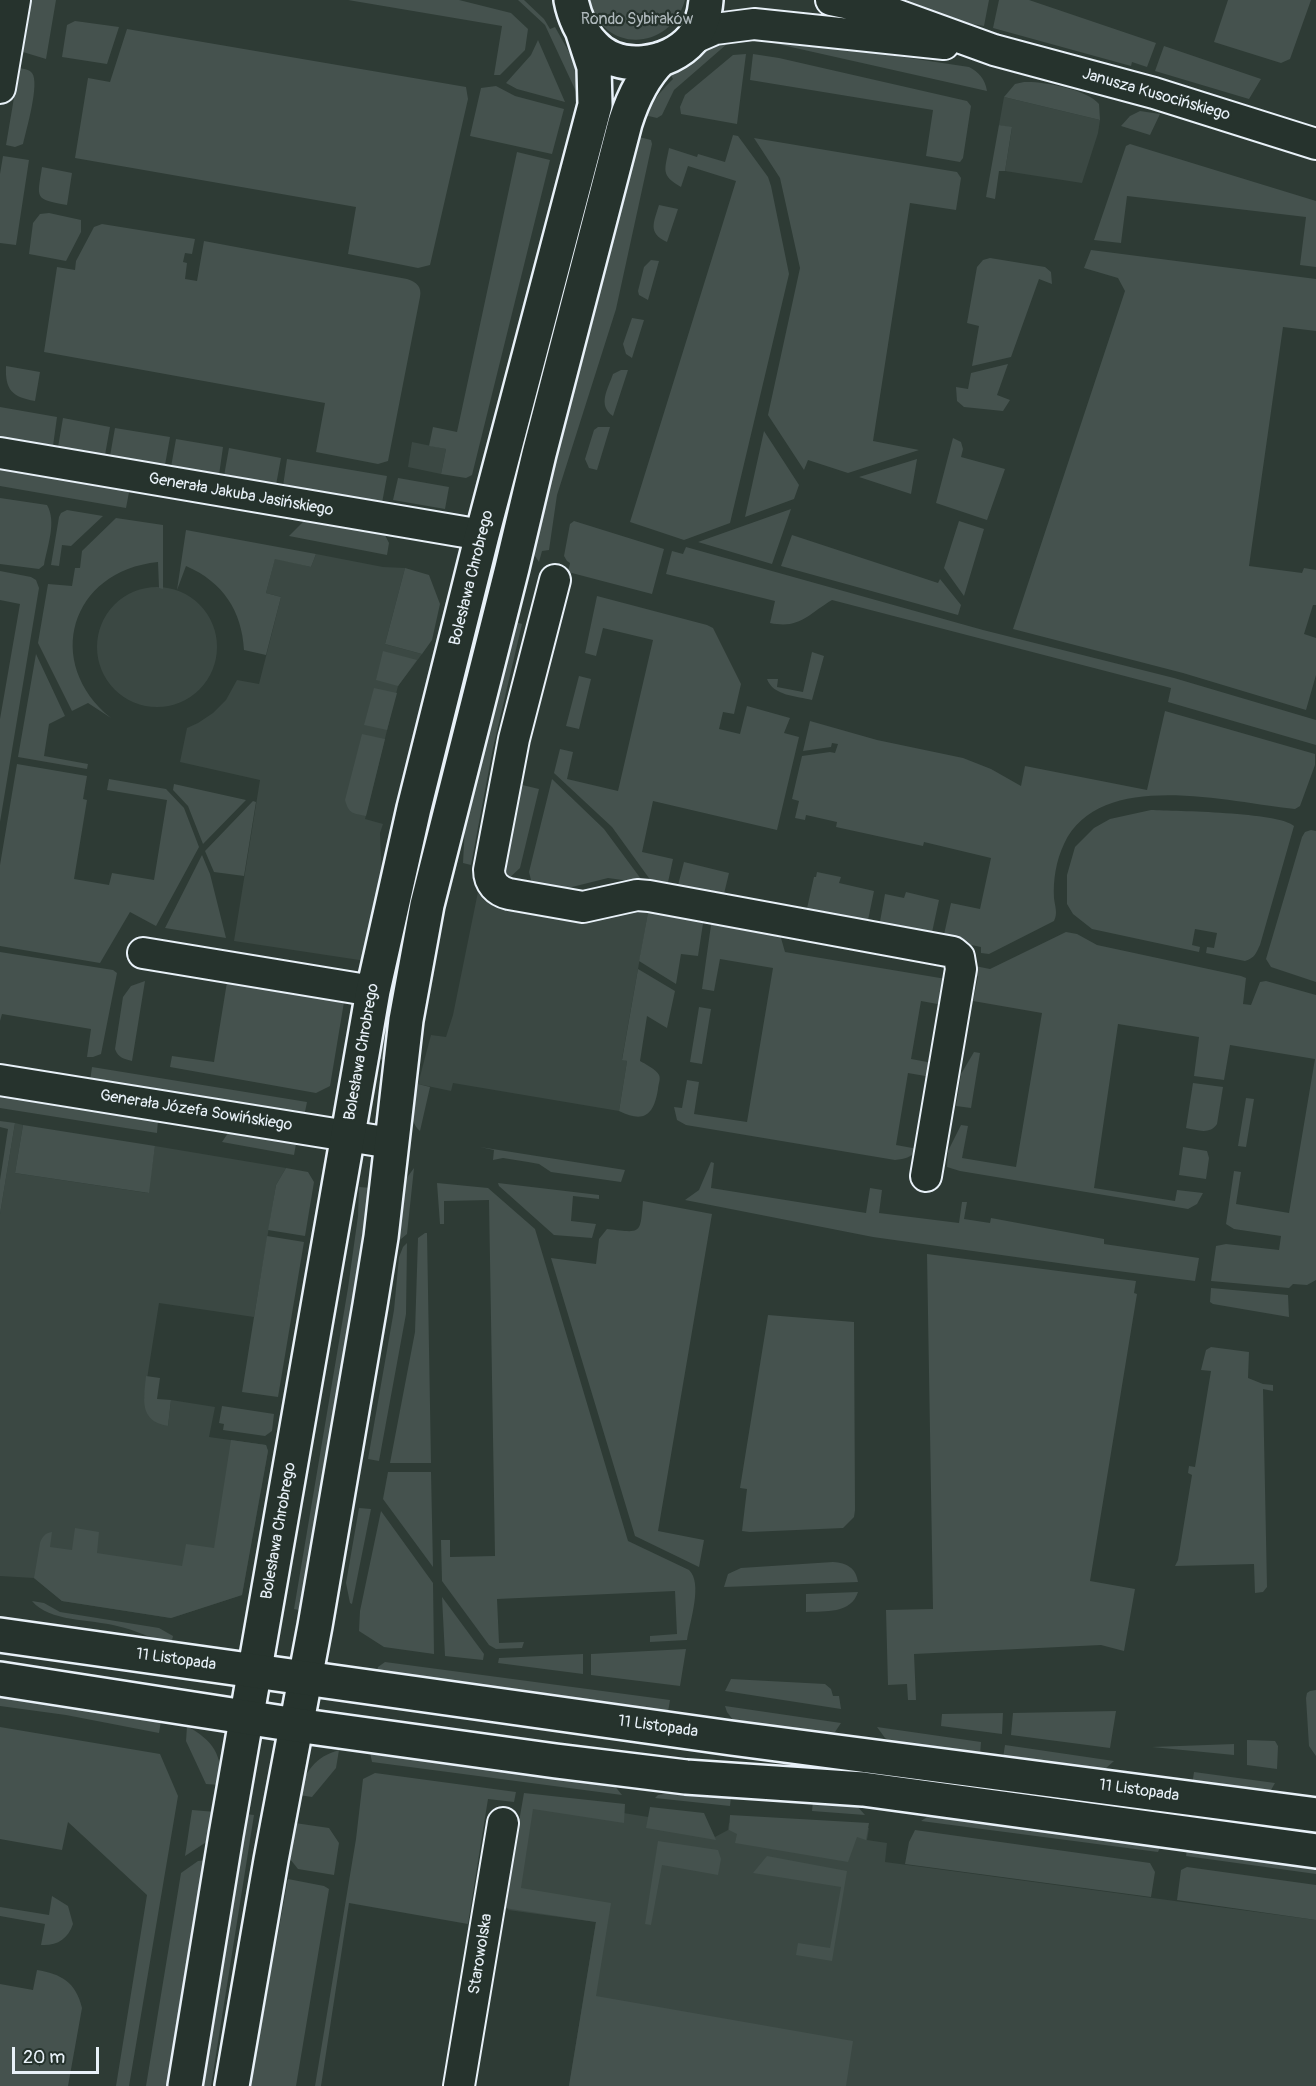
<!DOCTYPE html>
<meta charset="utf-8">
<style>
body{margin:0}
#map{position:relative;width:1316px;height:2086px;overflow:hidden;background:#2e3b35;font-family:Pangolin,sans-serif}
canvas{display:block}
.scale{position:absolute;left:12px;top:2047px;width:87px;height:27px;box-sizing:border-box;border:3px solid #e8f1f8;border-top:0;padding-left:8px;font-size:18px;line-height:21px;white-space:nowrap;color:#e8f1f8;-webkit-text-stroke:4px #26332d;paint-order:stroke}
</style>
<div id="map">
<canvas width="1316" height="2086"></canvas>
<div class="scale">20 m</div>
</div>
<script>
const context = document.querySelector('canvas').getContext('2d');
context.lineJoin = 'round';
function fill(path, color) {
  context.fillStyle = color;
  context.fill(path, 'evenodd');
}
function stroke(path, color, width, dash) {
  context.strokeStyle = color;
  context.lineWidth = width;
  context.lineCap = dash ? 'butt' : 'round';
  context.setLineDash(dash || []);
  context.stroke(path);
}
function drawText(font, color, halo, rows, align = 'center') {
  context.font = font + ' Pangolin,sans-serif';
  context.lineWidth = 4.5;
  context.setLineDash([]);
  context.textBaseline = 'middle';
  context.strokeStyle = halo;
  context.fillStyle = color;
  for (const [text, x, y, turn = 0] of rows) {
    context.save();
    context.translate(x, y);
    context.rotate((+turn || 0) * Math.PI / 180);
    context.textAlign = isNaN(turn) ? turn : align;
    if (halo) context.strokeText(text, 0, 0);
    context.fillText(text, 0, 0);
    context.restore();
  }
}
const built = new Path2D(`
 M1004,97l96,23 -2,13 -16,50 -77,-12 7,-43 -13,-3z
 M412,442l34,7 -5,25 -33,-7z
 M316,554l67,13 22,1 -20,76 37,10 -24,32 -33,133 18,5 -3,9 2,47 -16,81 -132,-20 26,-161 -80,-18 7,-34 11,-5 15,-10 13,-13 11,-20 22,4 22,-87 -15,-4 9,-35 36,9z
 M97 647a60 60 0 1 1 120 0a60 60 0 1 1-120 0Z
 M481,877l168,30 -27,152 5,2 -8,50 -166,-28 -2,8 -33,-7 13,-49 15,2 7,-22z
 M15,1123l8,2 -8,48 133,20 7,-47 131,22 -10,17 -22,132 -95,-14 -15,95 24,28 3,-26 44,7 -6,30 57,8 2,6 -26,144 -71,23 -109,-17 -28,-23 -34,-2v-362z
 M526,1805l85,6 99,16 5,10 13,-7 1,-7 140,5 -2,12 20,3 -2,19 431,58v166h-747l27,-164 -88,-12z`);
const green = new Path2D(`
 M31,0h25l-10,59 -23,-7z
 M348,0h111l52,13 17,16 -3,21 -25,25h-6l8,-49z
 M518,0h6l20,19 6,10 5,-2 23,41 2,32 -35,-75z
 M590,0h95c-15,52 -83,54 -95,0z
 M905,0h84l-5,26c-20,-4 -69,-10 -79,-26z
 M999,0h30l127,43 -9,24 -15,-5 -1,4 -138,-38z
 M1228,0h83l-21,59 -9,4 -67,-21z
 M75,21l44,6 -12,37 -45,-7 5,-32z
 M127,29l339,58 2,12 -38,166 -12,3 -70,-14 8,-47 -281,-49 13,-80 22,4z
 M763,36l206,31c10,5 16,12 18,24l-205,-46 -11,-3z
 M735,37l-61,53 -12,25 -5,3 -17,-4 2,-6c11,-4 21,-20 31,-29l-3,-5 23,-13 15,-13z
 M538,40l27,62 -48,-13 -11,-6 25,-28z
 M1164,46l97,33 -12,20 -94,-28z
 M746,54l-9,70 -56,-10 -1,-7 5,-12 48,-40z
 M753,54l26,4 188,43 4,5 -8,52 -3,4 -34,-6 7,-46 -183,-30z
 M19,68c5,1 10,1 13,5 8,10 -6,58 -9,71l-8,3 -9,-2z
 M1024,82c18,-1 63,7 75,22l1,16 -96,-23 11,-13z
 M496,86l19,10 49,13 -12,45 -82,-18 11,-48z
 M1140,111l20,3 -10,21 -29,-9 9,-10z
 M999,125l13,2 -7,44h-6l-4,28 -9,-2z
 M733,135l5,1 30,41 3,9 18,88 -59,249 -46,17 -54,-18 106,-341 -48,-15 -7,21c-21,-12 -16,-17 -12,-39l28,9 1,-3 27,8z
 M635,136l16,4 1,4 -36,165 -59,186 -8,55 -7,1 -3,11 -4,-6 -2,-10z
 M754,138l203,34 4,6 -5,32 -46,-7 -37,238 46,9 -71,23 -40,-13 -4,10 -36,-55 32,-147 -20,-90z
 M1130,144l186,57v66l-16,-2 6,-48 -179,-21 -6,47 -27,-3 32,-94z
 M517,152l33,8 -78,315 -6,3 -25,-4 5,-25 -17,-3 4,-19 24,5z
 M3,156l26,4 -13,85 -16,-2v-69z
 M42,167l30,6 -5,32c-33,-6 -30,-6 -25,-38z
 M659,205l19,4 -11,33c-20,-9 -13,-20 -8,-37z
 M49,213l32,7v12l-15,29 -37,-7 4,-31 7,-9z
 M102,224l93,15 -3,15 -7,-1 -2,9 4,1 -2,16 12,2 7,-40 203,38c10,3 15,8 13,18l-32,164 -10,3 -62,-12 9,-49 -281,-51 13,-85 18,3 1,-9 18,-34z
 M1091,250l225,29v52l-33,-4 -34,239 53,7 2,-5 12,2v35h-3l-9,29 12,4v37l-10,35 -123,-37 -170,-44 112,-338 -7,-13 -34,-10z
 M990,258l55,9 6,5 1,12 -13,-5 -28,78 -39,9 7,-40 -12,-3 10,-56 6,-7z
 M651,260l8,1 -11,39 -9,-5 -1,-4 6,-24z
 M632,318l12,2 -12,38 -6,-4 -3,-10z
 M1008,364l-11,31 13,5 -7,11 -39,-4 -7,-6 -1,-14 12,2 3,-16z
 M6,366l34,6 -5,29c-23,-4 -30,-11 -29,-35z
 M621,370h7l-15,46c-16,-11 -5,-27 0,-42z
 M0,407l57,10 -4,29 -53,-9z
 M63,418l47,9 -5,28 -47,-8z
 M598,427h12l-13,43 -8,-2 -4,-9 9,-29z
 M115,428l55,9 -5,28 -55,-9z
 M764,431l35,54 -5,14 -49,18z
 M953,438l8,4 2,7 -2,8 44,12 -18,51 -51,-17z
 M176,439l47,8 -4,28 -48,-8z
 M229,448l52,10 -5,27 -52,-9z
 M287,459l100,17 -5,27 -99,-17z
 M917,459l-6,35 -52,-17z
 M0,464l130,23 -4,21 -126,-22z
 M398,478l51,9 -4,22 -52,-9z
 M0,498l47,7c10,17 0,42 -3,60l-5,4 -39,-5z
 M791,509l-19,55 -74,-22z
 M67,510l36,6 -32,30 -9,-1 -3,21 -8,-1 8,-48 2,-4z
 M308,517l76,16 5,10 -2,12 -98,-19z
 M116,518l47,7v64l-4,-1 -1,-26c-88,9 -115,101 -47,156l-23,-15 -16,8 -34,-68 10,-59 24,2 3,-18h5l2,-17z
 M574,521l90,28 -12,45 -84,-22 2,-9 -3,-2 -3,-5 6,-32z
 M959,521l25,8 -20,67 -20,-28z
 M186,530l130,24 -5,13 -36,-8 -9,34 15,4 -15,58 -22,-5c-2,-39 -21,-68 -58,-84l-9,24z
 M792,535l146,48 2,-4 21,26 -3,10 -177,-49z
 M686,547l297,83 191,48 142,42v25l-148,-43 3,-14 -339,-88c-25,15 -32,29 -62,23l5,-22 -109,-27 6,-23 11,3z
 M405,568l24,7 11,29 -8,36 -10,14 -37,-10z
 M0,571l31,6 5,3 3,8 -39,234v-103l20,-115 -20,-4z
 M597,596l110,29 6,3 28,56 -7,30 -11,-2 -4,17 21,5 7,-28 43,12 -6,15 15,4 -22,93 -124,-29 -11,51 31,7 -6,28 -13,-2 -42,-58 -58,-54 6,-24 13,3 -6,27 51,12 35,-151 -50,-12 -7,28 -11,-3z
 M512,621l10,3 -29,124 -22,117 -8,-2 3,-57z
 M383,651l34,9 -19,26 -22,-6z
 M812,652l12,4 -12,44c-15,-4 -39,-4 -45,-21h11l-1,8 26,5z
 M36,654l29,62 -16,8 -5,32 44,8 -1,5 -69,-12z
 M579,676l12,3 -12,50 -13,-3z
 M374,688l23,5 -10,37 -23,-5z
 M1165,711l150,43v11l-15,41 -5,3c-65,-6 -195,-42 -231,35 -8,17 -11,36 -10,54 1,9 4,15 0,23l-65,33 -8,-1v-6l-38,-8 8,-36 29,6 11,-51 -67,-16 -1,4 -87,-19 1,-5 -31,-7 -1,5 -10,-2 4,-17 -7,-2 10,-43 28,-4 5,1 3,-9 -6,-1 -1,4 -28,4 7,-30 67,19 86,18 28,11 30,17 4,-20 122,24z
 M362,734l23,5 -19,77c-14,-3 -17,-2 -21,-16z
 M17,764l70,12 -4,23 4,1 -13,79 35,6 3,-12 42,7 13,-80 -60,-10 2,-11 57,10 18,19 15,39 -43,79 -26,-14 -30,51 -100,-17v-81z
 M552,779l52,50 40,54 -36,-5 -52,13 -19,-4 -6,-7 -2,-8z
 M514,783l25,6 -19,79 -14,13 -4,-2z
 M174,784l72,16 -43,44 -15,-38 -15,-16z
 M253,801l3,1 -12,74 -30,-4 -9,-21z
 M1151,810c24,1 128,2 143,16l-34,119c-4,8 -5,13 -15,16l-39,-8 1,-6 7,1 3,-15 -22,-4 -3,16 8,2 -1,5 -107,-23 -19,-15 -6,-10v-29l8,-28 19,-19 16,-9z
 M1311,830l5,1v151l-45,-15 -5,-8 36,-122 3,-5z
 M202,855l8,19 16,64 -61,-10z
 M684,862l45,11 -6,25 -46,-9z
 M817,872l24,5 -2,6 35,8 -7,34 -61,-12 8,-36h2z
 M906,892l33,8 -8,37 -52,-10 6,-33 19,4z
 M649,907l55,10 -6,39 -17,-2 -5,30 -37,-23z
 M712,918l67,13 6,21 161,27 -3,26 -22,-4 -10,58 22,4 -2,14 -23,-4 -12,72 22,4c-6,8 -13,10 -23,11l-209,-35 -9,-5 -3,-13 8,1 5,-28 12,2 -5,32 53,8 26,-154 -53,-9 -6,32 -12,-2z
 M402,925l7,1 -22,134 -14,-2z
 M1066,932l11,2 20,11 144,31 5,2 -3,26 8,1 9,-23 6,-1 50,14v285l-9,5 -14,-1 -4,4 -78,-7 5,-35 10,-2 53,6 2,-14 -47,-7 -8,-5 8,-53 7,1 -5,32 53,9 26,-154 -85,-14 -6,35 -30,-4 5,-39 -81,-13 -24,164 81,13 2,-11 26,3 -6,11 -9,5 -228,-38 -13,-4 1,-16 13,-26 7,1 -6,32 54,9 26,-154 -69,-12 5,-24 -3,-4v-7l15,3z
 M0,952l113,18 4,3 -16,81 -8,3h-6l4,-28 -89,-15 -2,7z
 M168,969l177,27 -15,90 -14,7 -146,-26 2,-11 42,6 13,-80 -61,-10z
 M638,969l37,22 -8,37 -20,-12 -7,45c5,3 16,8 19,14 2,4 -1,10 -1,14 -4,25 -13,35 -39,22l8,-50 -5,-1z
 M145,981l-13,80c-7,-2 -14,-3 -17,-12l8,-52 8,-11z
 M699,1007l12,2 -9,55 -12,-2z
 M974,1052l6,1 -9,55 -15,-2 5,-32z
 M92,1067l215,35 -3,15 -214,-36z
 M1193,1083l30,4 -6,37c-7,11 -20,6 -31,4z
 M418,1084l12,3 -10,44c-14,-12 -5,-31 -2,-47z
 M0,1094l158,26 -1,13 -157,-25z
 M1246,1098l8,1 -8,48 -8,-1z
 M0,1121l15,2 -15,91v-34l8,-51 -8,-2z
 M23,1125l132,21 -6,47 -134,-20z
 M228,1133l68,11 -2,11 -72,-13z
 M480,1147l145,23 -4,12 -70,-10 -12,-8 -11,-2 -25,-4 -10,2 1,-10z
 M1183,1147l24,4 2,7 -3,21 -27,-4z
 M711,1162l3,1 -3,25 155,25 4,-25 12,2 -3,23 80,10 3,-21h5l-3,17 26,4 1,-5 113,21v5l95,14 -4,23 -108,-14 -214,-30 -188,-37 14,-10z
 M286,1168l22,4 6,10 -9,54 -37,-6 8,-45z
 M414,1168l-7,66 -12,10 8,-61z
 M437,1183l51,5 47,41 93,312 61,29c14,13 1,51 -2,70l-37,2v-6l27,-2 -2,-43 -178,8 2,44 25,-1 -2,6 -26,1 -7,-4 -47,-64 -1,-41h9v17l45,-1 -6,-356 -45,1v23h-4z
 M498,1183l101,12v4l-26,-3 -2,25 25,3 -4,14 -38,-3 -55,-49z
 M359,1187l13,1 -68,423 -10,-2 54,-321 10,-72z
 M643,1201l69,13 -54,317 46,9 -5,27 -64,-31 -84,-278 45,6 3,-25 8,-10c35,4 33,6 36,-28z
 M425,1233h2l4,230h-41l25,-131 3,-94z
 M267,1236l37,6 -26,155 -36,-5z
 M407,1243l-1,71 -27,147 -11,-2 26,-149 5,-53 4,-10z
 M927,1254l209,27 -2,12 3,1 -47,287 45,8 -11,62 -23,-6 -187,9 2,46h-8l-1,-16 -19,1 -2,-75 47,-1z
 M1211,1288l77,7 1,22 -76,-13 -3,-2z
 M768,1315l86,7 1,188 -1,7 -11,11 -93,4 -8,-1 5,-42 -7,-1z
 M1211,1347l38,5 -1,26 15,6 10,1v6l-10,-2 4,198 -4,5 -8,1 -1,-29 -79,2 3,-6 14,-85 -4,-2 1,-7 6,1 16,-96 -10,-1 5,-20z
 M146,1376l14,2 -3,21 14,1 -3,26c-30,-5 -24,-28 -22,-50z
 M222,1406l52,8 -2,17 -7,5 -42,-6 1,-6 -5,-1z
 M231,1440l35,5 2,6 -26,144 -71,23 -109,-17 -28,-23 6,-35c2,-6 5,-10 12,-11l-2,15 22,3 3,-22 24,4 -2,21 85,13 4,-22 28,4z
 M388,1472h43l2,95 -50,-68z
 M359,1508l12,1 -19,95 -2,-1 -4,-20z
 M381,1511l52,72 1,71 -50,-7 -25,-16 1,-20z
 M833,1562c14,1 23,6 25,20l-134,5 4,-13 13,-6z
 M858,1592c-7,22 -33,19 -52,20v-18z
 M442,1597l42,57 -1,6 -38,-4z
 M32,1601l12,2 16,9 99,16 14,8 -2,9c-18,-6 -35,-15 -54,-19 -26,-7 -68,-4 -85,-25z
 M686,1649l-6,37 -89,-11v-21z
 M583,1654v20l-85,-11 1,-5z
 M385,1662l285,38 -2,12 -292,-38 2,-7z
 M731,1679l94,5 6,5 2,7h6l2,13 -116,-18z
 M1316,1690v66l-7,-10 -3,-48 1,-5 3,-2z
 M0,1697l161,24 -2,12 -93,-18 -66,-9z
 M725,1706l116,17 -6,9 -9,2 -93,-14 -6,-8z
 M1116,1711l-6,37 -99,-13 2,-22z
 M1003,1713l-1,21 -61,-8 1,-12z
 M187,1726c26,15 36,28 33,59l-14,-1 -20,-43z
 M0,1727l160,27 18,42 -49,290h-13l31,-191 -79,-73 -6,28 -62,-11z
 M877,1727l104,15 -1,13 -85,-12 -10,-5z
 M1247,1740l28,1 3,5 -1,23 -30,-4z
 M1234,1744v11l-82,-8z
 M1005,1745l109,16 -9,8 -9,3 -93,-14z
 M339,1750l-3,18 -24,29 -13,-2c6,-24 16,-38 40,-45z
 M370,1752l237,30 7,3 8,10 -250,-33z
 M1194,1772l81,11 -4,7 -8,4 -71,-8z
 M375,1773l141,19 -2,10 -26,-3 -20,125 -119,-21 -28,183h-6l41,-247 7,-60z
 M524,1793l101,11 -1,19 -91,-14 -12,79 90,15 -15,93 257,45 -7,45h-277l27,-164 -92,-14z
 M670,1793l61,4 -1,9 -75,-8 3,-3z
 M813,1801l44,5 8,9 -53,-4z
 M650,1807l54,6 12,27 -70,-12z
 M192,1810l24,2 -5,27 -26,17z
 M246,1814l8,1 -43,271h-9z
 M730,1815l139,8 -3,17 -9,-3 -9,25 -113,-19 2,-9 -8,-4z
 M935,1816l226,29 -3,7 -237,-31 6,-4z
 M295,1823l34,5 10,15 -5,32 -36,-6 -8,-10z
 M915,1830l235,33 5,9 -4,25 -246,-33 4,-22z
 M658,1841l60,9 3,9 -3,16 -56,-10 -11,60 -6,-1z
 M1187,1849l129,18v7l-130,-18z
 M767,1856l80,15 -15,90 -36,-6 2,-12 32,5 11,-61 -88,-14z
 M208,1860l-39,226h-23l35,-213 17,-12z
 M1187,1867l129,18v35l-139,-20 4,-30z
 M288,1879l36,7 5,3 -33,197h-46z
 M52,1896l16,10 5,18c-5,15 -16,22 -32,21l4,-21 -45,-8v-9l49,8z
 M37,1970c24,4 39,12 45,38l-14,78h-68v-102l33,6z`);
const minor = new Path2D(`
 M831,0l58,12 105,38 160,43 162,51
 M692,39l23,-10 39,-5 190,20
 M0,88l15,-88
 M0,453l482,82
 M555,580l-41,159 -25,131c0,13 8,21 20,24l74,13 54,-12 12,1 304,56 6,5 2,12 -35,207
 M143,953l230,38
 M0,1080l391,63
 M459,2086l44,-263`);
const tertiary = new Path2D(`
 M571,0c3,16 11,34 22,45 25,28 76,21 99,-6 9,-11 13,-26 14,-39
 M185,2086l41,-251 147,-844 41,-183 68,-273 113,-430 -1,-38 -11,-34
 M232,2086l39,-226 44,-234 55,-321 11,-68 25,-217 21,-115 85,-337 27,-114 86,-331c7,-22 18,-47 36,-64`);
const secondary = new Path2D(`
 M0,1635l731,103 585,77
 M0,1679l296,46 260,36 130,16 177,12 453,62`);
const parkNames = [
 ["Rondo Sybiraków",637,20]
];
const streetNames = [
 ["Janusza Kusocińskiego",1156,95,16],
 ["Generała Jakuba Jasińskiego",241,495,10],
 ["Bolesława Chrobrego",472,578,-76],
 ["Bolesława Chrobrego",362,1052,-80],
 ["Generała Józefa Sowińskiego",196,1111,9],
 ["Bolesława Chrobrego",279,1531,-80],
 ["11 Listopada",176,1660,8],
 ["11 Listopada",658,1727,8],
 ["11 Listopada",1139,1791,8],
 ["Starowolska",481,1954,-81]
];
fill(built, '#3b4843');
fill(green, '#45524e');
stroke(minor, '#e8f1f8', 34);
stroke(tertiary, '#e8f1f8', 38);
stroke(secondary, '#e8f1f8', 38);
stroke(minor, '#26332d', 30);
stroke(tertiary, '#26332d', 33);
stroke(secondary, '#26332d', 33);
drawText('16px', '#afb9bc', '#26332d', parkNames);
drawText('16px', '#e8f1f8', '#26332d', streetNames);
</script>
